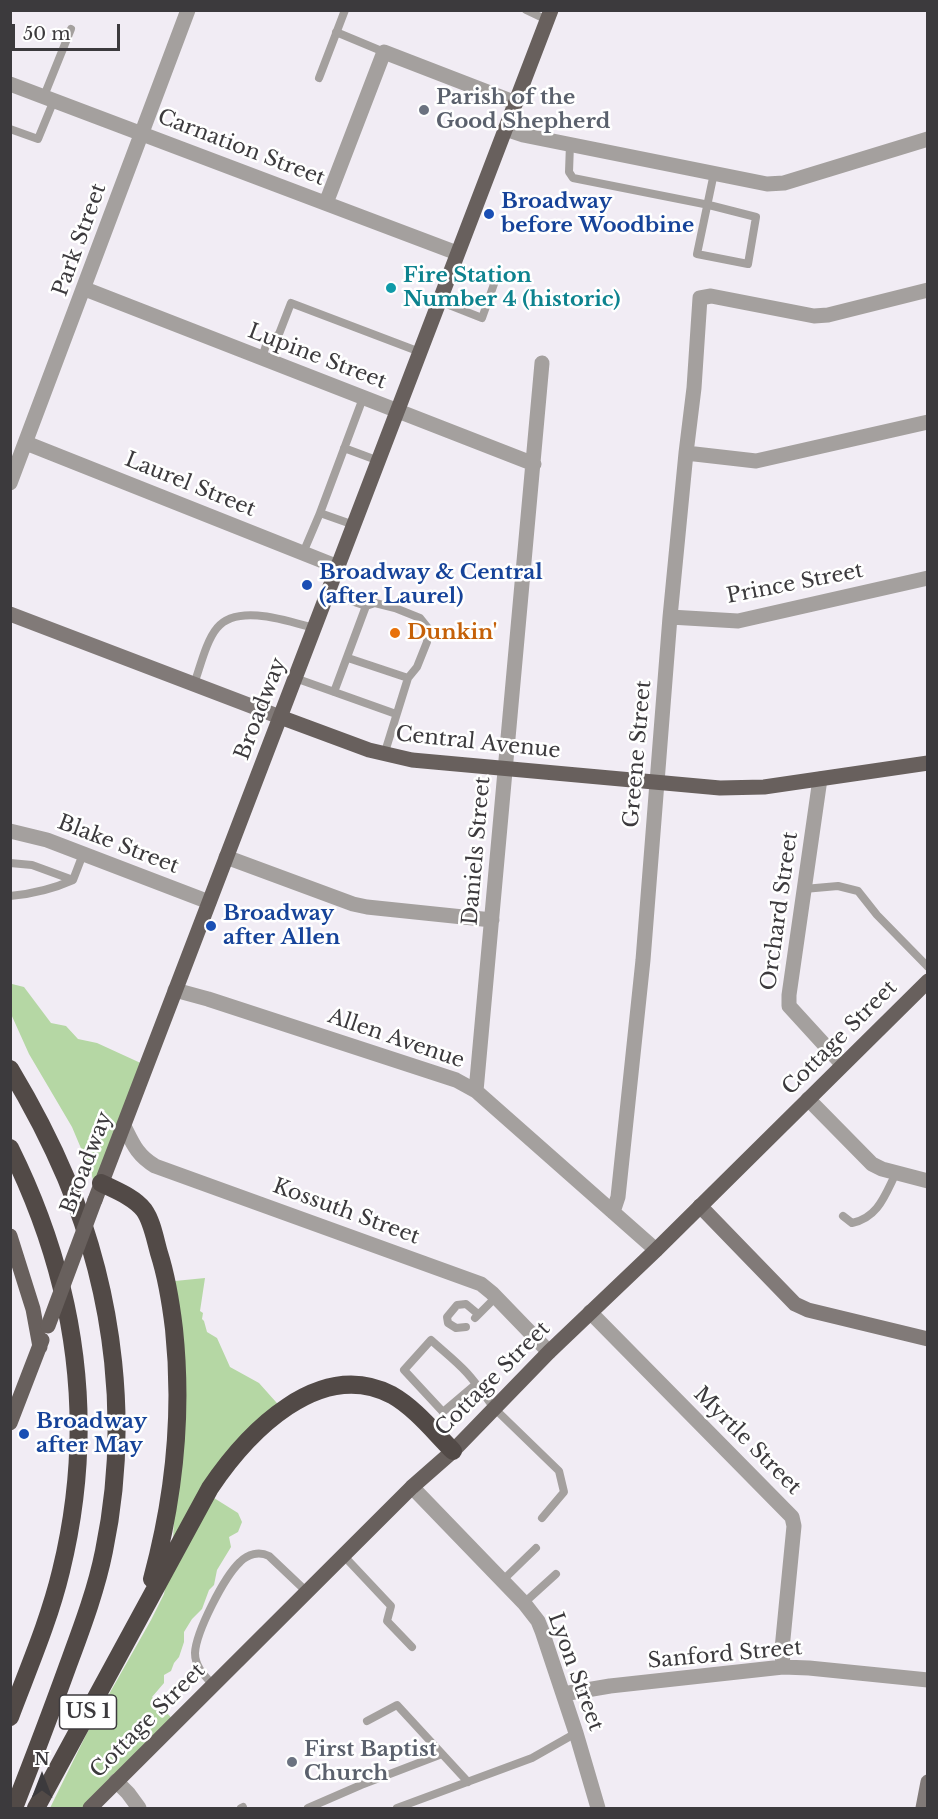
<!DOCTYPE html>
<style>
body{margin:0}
#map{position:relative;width:938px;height:1819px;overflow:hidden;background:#f1ecf4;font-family:"Libre Baskerville",serif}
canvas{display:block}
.frame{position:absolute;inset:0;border:12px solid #3c3a3d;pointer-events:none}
.north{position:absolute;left:12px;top:1747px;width:60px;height:60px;-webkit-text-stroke:4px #fff;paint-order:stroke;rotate:0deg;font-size:16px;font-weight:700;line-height:24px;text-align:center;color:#3c3a3d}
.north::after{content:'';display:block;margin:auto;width:21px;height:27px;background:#3c3a3d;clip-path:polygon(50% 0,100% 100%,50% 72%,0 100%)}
.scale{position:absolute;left:12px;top:24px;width:108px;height:27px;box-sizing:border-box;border:3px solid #3c3a3d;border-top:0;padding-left:8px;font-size:18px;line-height:21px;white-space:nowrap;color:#3c3a3d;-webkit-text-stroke:4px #fff;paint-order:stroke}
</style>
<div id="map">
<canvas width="938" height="1819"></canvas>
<div class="frame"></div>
<div class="north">N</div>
<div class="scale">50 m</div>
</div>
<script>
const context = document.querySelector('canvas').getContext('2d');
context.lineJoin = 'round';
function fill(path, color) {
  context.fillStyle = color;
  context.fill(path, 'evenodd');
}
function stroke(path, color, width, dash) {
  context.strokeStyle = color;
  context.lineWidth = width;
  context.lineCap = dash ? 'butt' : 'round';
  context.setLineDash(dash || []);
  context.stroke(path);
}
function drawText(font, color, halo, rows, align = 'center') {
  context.font = font + ' "Libre Baskerville",serif';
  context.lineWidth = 5;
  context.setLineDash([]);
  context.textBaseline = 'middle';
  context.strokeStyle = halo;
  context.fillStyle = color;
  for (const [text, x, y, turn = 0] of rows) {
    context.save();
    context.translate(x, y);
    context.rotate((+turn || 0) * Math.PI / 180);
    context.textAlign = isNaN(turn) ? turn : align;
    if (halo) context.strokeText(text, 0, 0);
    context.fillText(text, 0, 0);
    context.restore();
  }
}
const green = new Path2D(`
 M12,984l12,3 27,36 15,3 12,13 19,4 48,22 -49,127 -5,-20 -19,-45 -43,-73 -18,-40v-29z
 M205,1278l-5,33 3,2 -1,6 2,2 3,11 10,6 13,29 29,16 25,28 -37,35 -33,52 24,15 4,9 -4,10 -9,5 2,10 -14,23 -3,15 -5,5 -7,19 -10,10 -8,13v10l-5,15 -5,6 -3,8 -7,4v8l-12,14 27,29 -83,82h-46l37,-75 64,-113 13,-26 9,-52 3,-76 -11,-184z`);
const lane = new Path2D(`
 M526,10l21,10
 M336,32l48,20
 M319,78l26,-68
 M44,96l27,-67
 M10,129l28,10 16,-39
 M570,144l-1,28 4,6 136,27 47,12 -8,47 -51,-10 17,-81
 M439,301l43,17 12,-34
 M262,358l5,-16 12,-8 12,-31 129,49
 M344,448l35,13
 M354,525l-34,-12 43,-115
 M303,553l17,-40
 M328,593l38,13 9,-3 20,5 25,10 8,10 -1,14 -10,25 -9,11 -24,77
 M348,658l60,20
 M295,678l101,36
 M194,684c6,-16 12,-43 23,-56 20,-25 71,-7 97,0
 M334,692l32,-86
 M10,863l22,2 41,15
 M804,889l34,-3 20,5 19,24 51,52
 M10,896c22,-2 43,-7 63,-16l10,-26
 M843,1216l9,7c26,-5 33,-28 44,-50
 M475,1318l21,-21
 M466,1327l-10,1 -8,-5 -1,-6 10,-12 9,-1 12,10
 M476,1384l-33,28 -39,-42 27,-30c12,11 25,21 36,33 10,11 18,23 27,35l65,63 5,21 -22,26
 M343,1555l48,51 -4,15 25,26
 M502,1581l34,-33
 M524,1603l32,-29
 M213,1685c-8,-9 -18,-18 -18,-32 1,-21 29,-76 45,-91 8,-8 19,-11 29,-6l38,36
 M367,1721l30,-16 71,77
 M241,1808l2,-1
 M308,1808l53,-23 81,-31
 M397,1808l135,-50 44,-25`);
const street = new Path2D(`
 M10,84l447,169
 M505,129l18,6 244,49 17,-1 144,-44
 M326,203l58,-151 132,51
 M85,289l449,175
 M26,443l312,124
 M686,453l70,8 172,-39
 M10,483l178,-473
 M670,617l68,4 190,-43
 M820,779l-31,216v11l53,58
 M10,831l37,9 162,62
 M226,857l127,47 14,3 125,13
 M175,990l33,9 248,81 20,11 180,159
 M476,1091l66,-728
 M808,1099l64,65 10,5 46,12
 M124,1126c9,18 13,29 31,40l326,118 11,9 57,59
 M613,1212l5,-15 25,-237 27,-343 16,-164 8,-65 6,-90 11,-2 103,20 14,-1 100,-25
 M590,1312l202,205 2,9 -12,123 1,18
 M412,1487l112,116 14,18 4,10 34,102 22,75
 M563,1694l47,-8 173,-19 26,1 119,12
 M116,1781l12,12 11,15`);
const secondary = new Path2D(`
 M10,614l270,103
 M700,1206l95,98 13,6 120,29
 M923,1808l5,-26`);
const primary = new Path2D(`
 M280,717l89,33 43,10 308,28 44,-1 164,-24
 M95,1200l456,-1190
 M10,1236l23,73 7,38
 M10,1423l32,-83
 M90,1808l322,-321 41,-36 96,-99 107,-102 272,-269`);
const highway = new Path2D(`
 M10,1069c21,35 40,71 56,109 49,118 64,248 38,373 -8,40 -23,79 -37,117 -17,47 -35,94 -53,140
 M10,1148c67,135 87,276 51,423 -12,50 -33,98 -51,146
 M101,1183c14,7 33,14 43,27 8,11 11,29 15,43 8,25 12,51 15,76 9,85 0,169 -22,250
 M36,1808l174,-320c37,-55 109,-131 182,-93 23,13 42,37 61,56`);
const primaryBridge = new Path2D(`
 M48,1326l47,-126`);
const markers = [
 [424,110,6,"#6b7280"],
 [489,214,6,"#1a4fb4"],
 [391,288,6,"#0f9aa8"],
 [307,585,6,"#1a4fb4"],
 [395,633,6,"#e8710a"],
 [211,926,6,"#1a4fb4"],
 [24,1434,6,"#1a4fb4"],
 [292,1762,6,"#6b7280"]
];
const shields = [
 [88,1712,57]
];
const shieldNames = [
 ["US 1",88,1712]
];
const worshipNames = [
 ["Parish of the",436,98],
 ["Good Shepherd",436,122],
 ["First Baptist",304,1750],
 ["Church",304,1774]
];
const streetNames = [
 ["Carnation Street",241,148,21],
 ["Park Street",80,240,-70],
 ["Lupine Street",317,357,21],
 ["Laurel Street",190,485,22],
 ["Prince Street",795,584,-11],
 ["Broadway",261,709,-69],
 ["Central Avenue",478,743,6],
 ["Greene Street",638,754,-85],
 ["Blake Street",118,845,21],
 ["Daniels Street",477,851,-85],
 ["Orchard Street",780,911,-82],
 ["Cottage Street",840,1038,-45],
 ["Allen Avenue",396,1039,19],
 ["Broadway",87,1163,-69],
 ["Kossuth Street",346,1212,20],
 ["Cottage Street",493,1379,-45],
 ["Myrtle Street",747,1441,45],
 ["Sanford Street",725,1655,-5],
 ["Lyon Street",575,1672,70],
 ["Cottage Street",148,1721,-45]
];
const transitNames = [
 ["Broadway",501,202],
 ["before Woodbine",501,226],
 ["Broadway & Central",319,573],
 ["(after Laurel)",319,597],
 ["Broadway",223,914],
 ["after Allen",223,938],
 ["Broadway",36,1422],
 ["after May",36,1446]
];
const cultureNames = [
 ["Fire Station",403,276],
 ["Number 4 (historic)",403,300]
];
const foodNames = [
 ["Dunkin'",407,633]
];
fill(green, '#b5d7a4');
stroke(lane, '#a4a09e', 8);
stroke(street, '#a4a09e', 15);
stroke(secondary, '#817a78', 15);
stroke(primary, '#68605d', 15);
stroke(highway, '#524a47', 18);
stroke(primaryBridge, '#68605d', 15);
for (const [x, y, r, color] of markers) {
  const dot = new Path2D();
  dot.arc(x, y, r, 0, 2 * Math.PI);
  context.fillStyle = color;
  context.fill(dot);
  stroke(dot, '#fff', 2);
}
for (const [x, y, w] of shields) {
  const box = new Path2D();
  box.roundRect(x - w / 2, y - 17, w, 34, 4.5);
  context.fillStyle = '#fff';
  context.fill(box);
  stroke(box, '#3c3a3d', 1.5);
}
drawText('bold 20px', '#3c3a3d', null, shieldNames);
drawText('bold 21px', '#5b616d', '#fff', worshipNames, 'left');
drawText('21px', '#3c3a3d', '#fff', streetNames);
drawText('bold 21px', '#164399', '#fff', transitNames, 'left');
drawText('bold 21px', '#0d838f', '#fff', cultureNames, 'left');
drawText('bold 21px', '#c56008', '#fff', foodNames, 'left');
</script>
